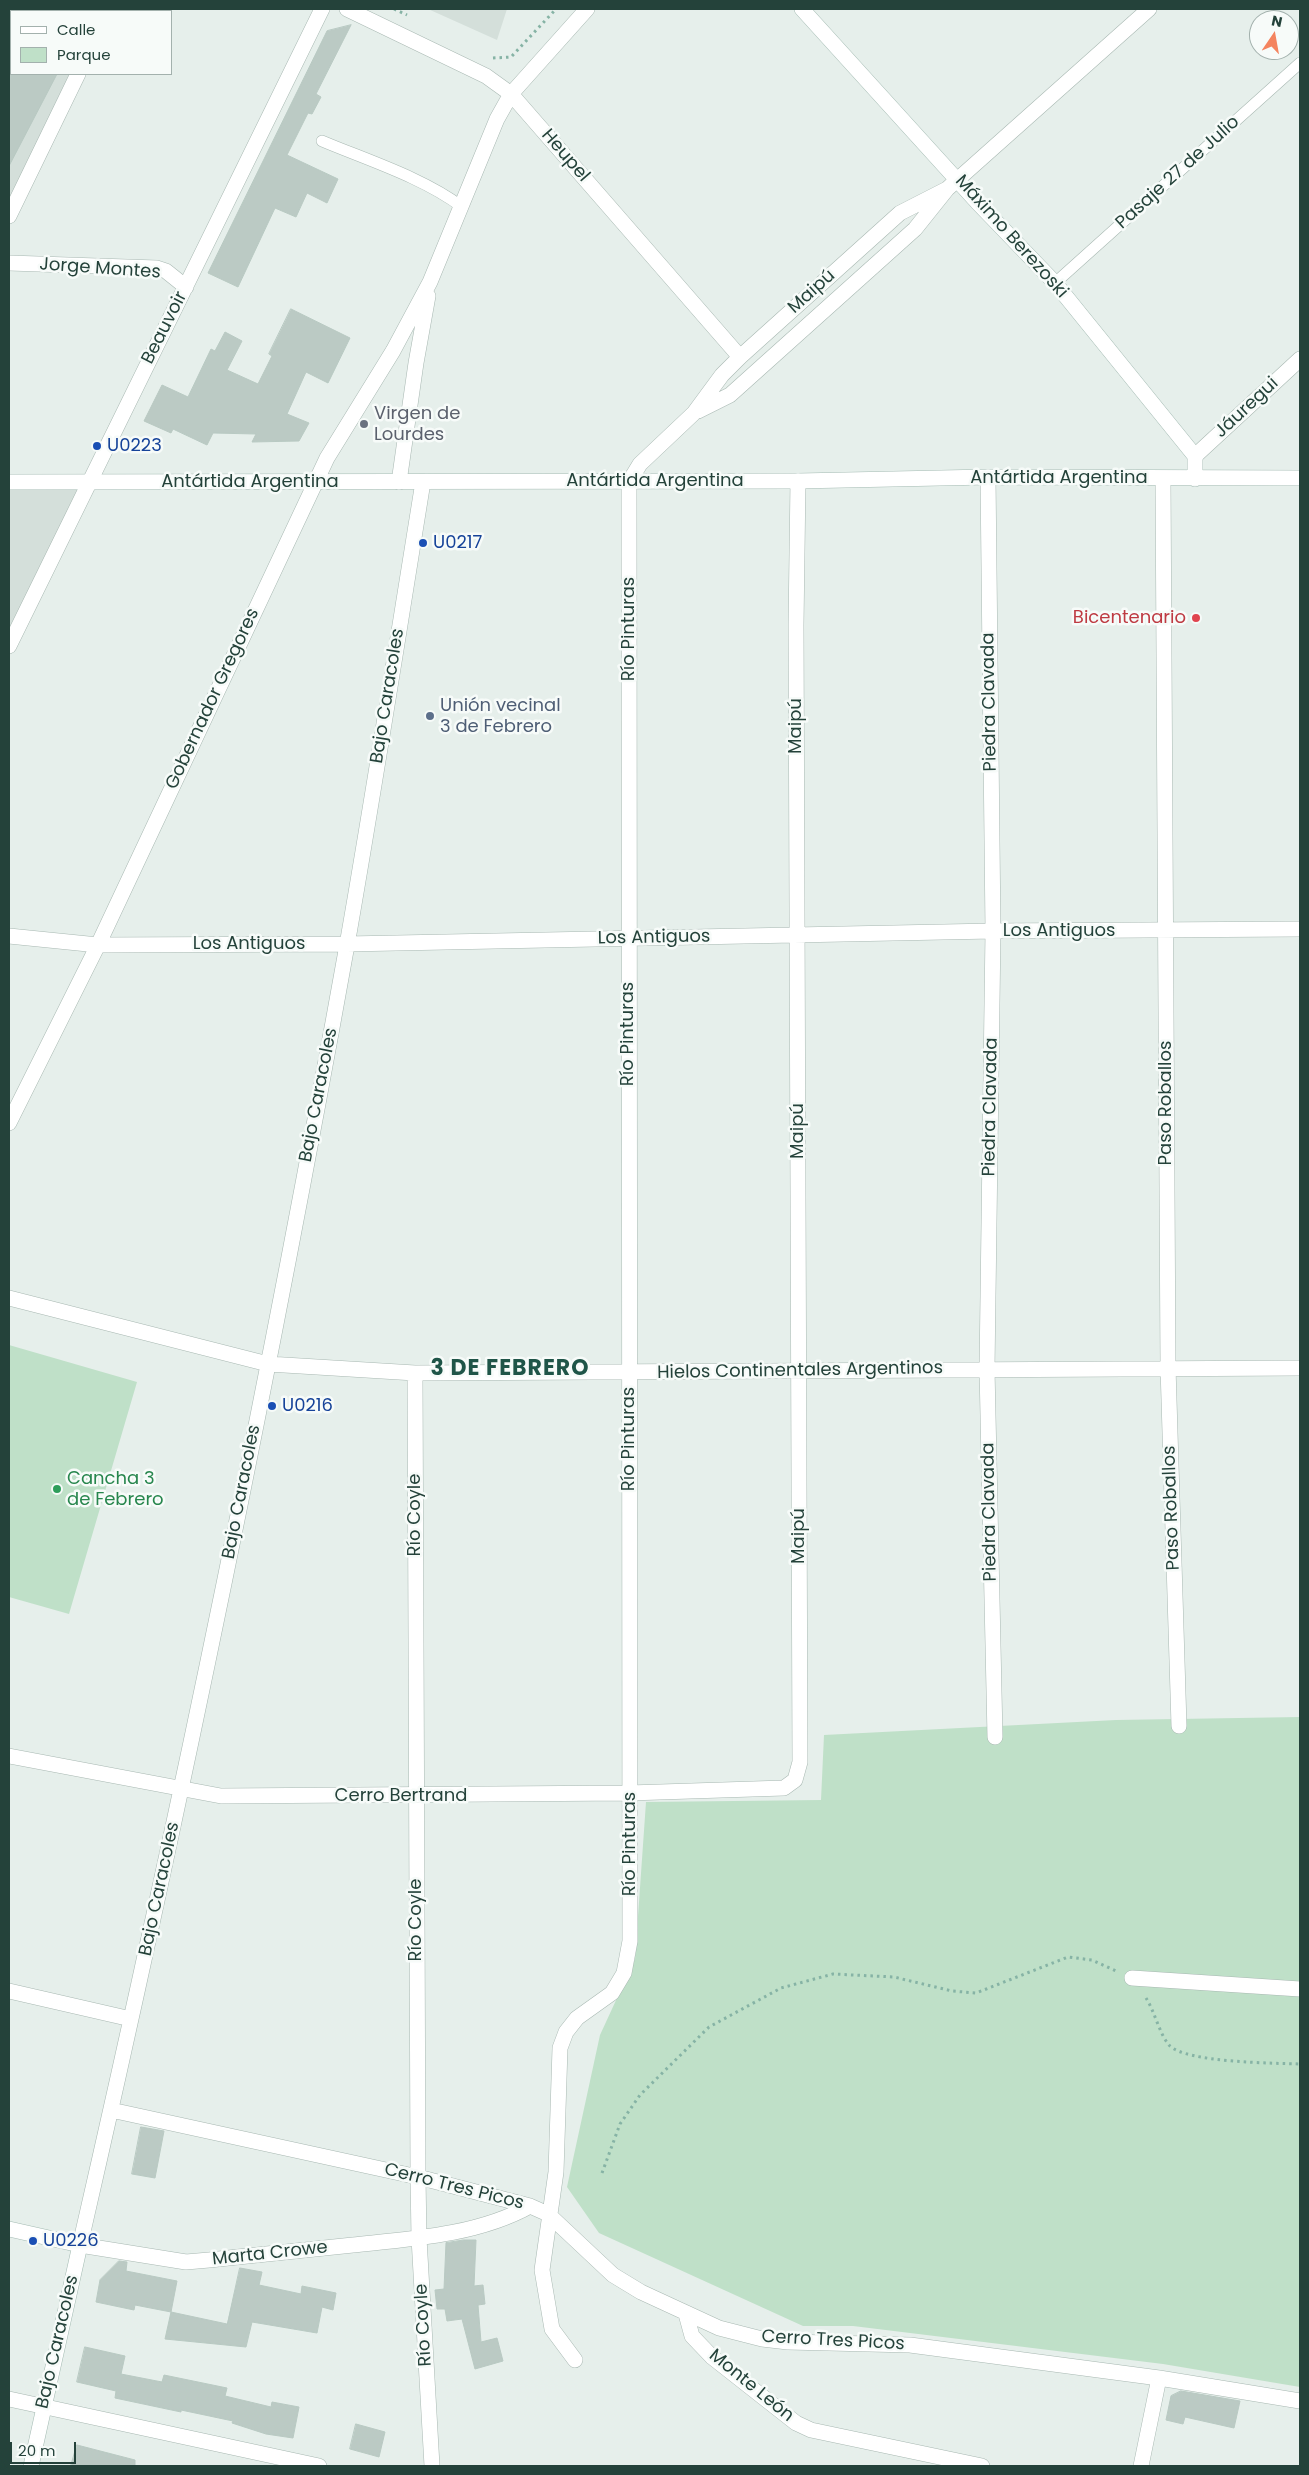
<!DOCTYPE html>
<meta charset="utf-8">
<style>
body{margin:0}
#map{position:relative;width:1309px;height:2475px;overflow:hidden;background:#e6efeb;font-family:Poppins,sans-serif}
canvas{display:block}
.frame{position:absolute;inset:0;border:10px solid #24423a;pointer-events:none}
.legend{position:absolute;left:10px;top:10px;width:162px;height:65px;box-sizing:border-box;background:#f7fbf9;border:1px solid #a3b1ad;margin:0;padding:6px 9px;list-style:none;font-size:15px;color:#24423a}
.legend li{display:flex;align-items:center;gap:10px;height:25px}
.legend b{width:25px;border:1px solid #a3b1ad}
.north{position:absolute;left:1249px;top:10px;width:50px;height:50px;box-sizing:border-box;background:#f7fbf9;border:1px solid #a3b1ad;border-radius:50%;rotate:12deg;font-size:14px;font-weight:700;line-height:20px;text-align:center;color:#24423a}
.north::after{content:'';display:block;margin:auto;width:18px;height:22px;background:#f4845f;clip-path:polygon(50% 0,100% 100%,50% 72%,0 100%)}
.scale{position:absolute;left:10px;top:2442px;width:66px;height:22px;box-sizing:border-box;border:2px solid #24423a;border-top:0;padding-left:6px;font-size:15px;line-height:18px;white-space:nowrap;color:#24423a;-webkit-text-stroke:4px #f7fbf9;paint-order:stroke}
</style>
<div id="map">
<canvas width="1309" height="2475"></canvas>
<div class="frame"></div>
<ul class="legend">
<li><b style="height:6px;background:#fff"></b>Calle</li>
<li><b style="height:14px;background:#bfe0c8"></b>Parque</li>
</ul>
<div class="north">N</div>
<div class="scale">20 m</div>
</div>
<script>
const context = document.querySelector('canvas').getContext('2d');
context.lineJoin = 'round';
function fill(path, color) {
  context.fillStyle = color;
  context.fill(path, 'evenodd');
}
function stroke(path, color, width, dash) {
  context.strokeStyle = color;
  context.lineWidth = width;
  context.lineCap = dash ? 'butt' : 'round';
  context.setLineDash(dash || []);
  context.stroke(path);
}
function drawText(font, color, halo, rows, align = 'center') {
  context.font = font + ' Poppins,sans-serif';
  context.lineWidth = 5;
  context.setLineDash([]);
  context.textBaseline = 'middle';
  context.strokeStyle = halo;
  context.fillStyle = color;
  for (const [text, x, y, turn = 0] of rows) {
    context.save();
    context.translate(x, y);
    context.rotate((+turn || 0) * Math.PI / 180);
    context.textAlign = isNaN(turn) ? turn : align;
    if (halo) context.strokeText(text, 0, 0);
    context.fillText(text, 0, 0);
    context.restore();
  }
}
const built = new Path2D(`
 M9,9h101l-1,2h-98v63h67l-69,142z
 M428,9h79l-10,31z
 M91,481l-82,165v-164z`);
const green = new Path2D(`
 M9,1345l128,37 -68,232 -60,-17z
 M1300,1717v670l-137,-23 -310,-38h-50l-204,-93 -32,-46 33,-152 35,-76 11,-157 175,-2 3,-65 292,-15z`);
const building = new Path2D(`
 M351,25l-35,69 5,3 -9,17 -4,-1 -21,42 51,24 -11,24 -20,-10 -11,24 -21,-9 -37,79 -30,-14 119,-242z
 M9,74h48l-48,92z
 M291,309l59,29 -22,45 -22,-11 -19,42 22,9 -10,18 -47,1 4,-8 -43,-1 -6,12 -34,-16 -2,4 -27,-12 18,-36 26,12 23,-48 4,2 10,-19 17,9 -15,29 31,14 14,-28 -3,-2z
 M141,2127l23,4 -9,47 -23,-4z
 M464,2240h12l-2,46 9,-1 2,19 -7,1 3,37 16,-4 6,23 -28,8 -13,-50 -15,2 -2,-12h-8l-2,-19 9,-1 2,-46z
 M119,2261l8,1 -1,9 51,10 -6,31 -36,-7 -1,5 -38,-8 4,-22z
 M240,2268l22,4 -3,13 42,9 1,-8 34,7 -3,17 -11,-3 -5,26 -65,-11 -6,25 -81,-8 6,-27 56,12z
 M85,2347l40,9 -4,18 41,8 2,-7 63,13 -2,8 46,11 1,-5 27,5 -6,31 -27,-4 -34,-11 1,-2 -52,-11v2l-66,-14 1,-7 -39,-9z
 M1181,2391l59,10 -6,27 -49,-11 -2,7 -17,-4 5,-24z
 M356,2424l29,8 -6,25 -29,-8z
 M77,2445l58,15v6h-64z`);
const path = new Path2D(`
 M394,9l13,6
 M493,58l18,-1 45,-48
 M1146,1998c9,14 13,35 23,47 16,18 106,18 131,19
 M602,2173l18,-49 20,-29 69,-68 72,-39 52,-14 61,3 58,14 24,2 92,-36 24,3 24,11`);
const lane = new Path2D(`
 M322,141c45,19 102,37 140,66
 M1055,283l245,-220`);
const street = new Path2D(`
 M347,9l139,67 25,18 229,263
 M109,11l1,-2
 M9,216l69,-142
 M9,263l148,5 9,3 20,16
 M698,411l32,-16 185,-166 32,-40 202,-180
 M1195,456l105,-97
 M988,477l5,454 -6,438 8,368
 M1163,479l5,888 11,359
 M399,482l17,-119 12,-67
 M423,482c-25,154 -49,309 -76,463 -78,435 -168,869 -267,1300l106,17 23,-2c48,-5 96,-10 144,-15 58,-6 125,-10 177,-39
 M9,646l313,-637
 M9,936l89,9 249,-1 646,-13 307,-2
 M9,1123l89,-178 229,-487 66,-107 37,-69 67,-163 14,-25 76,-85
 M9,1298l259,66 147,9 885,-5
 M415,1373l3,804 1,61 13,228
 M9,1756l212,40 408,-3 155,-5 11,-8 5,-18 -4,-1137 2,-144
 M1132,1978l168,11
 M9,1991l122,28
 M111,2110l307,67 112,29 18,8 65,61 28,17 78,36 43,11 26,3 122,3 249,33 141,23
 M686,2314l6,22 20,21 84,66 15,7 171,36
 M575,2360l-23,-31 -10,-59 14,-98 4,-124 6,-16 11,-14 35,-25 12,-20 6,-32 -1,-1459 11,-18 54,-51 28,-38 18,-18 160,-144 47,-24
 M9,2399l310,67
 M1141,2466l18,-88`);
const secondary = new Path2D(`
 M802,9l175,193 78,81 140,173v23
 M9,482l789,-1 190,-4 312,1
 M9,2229l71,16 -49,221`);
const markers = [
 [364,424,5,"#6b7280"],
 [97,446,5,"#1a4fb4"],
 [423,543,5,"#1a4fb4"],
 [1196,618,5,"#e0444e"],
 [430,716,5,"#5c6f8a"],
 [272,1406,5,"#1a4fb4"],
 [57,1489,5,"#2e9e5b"],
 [33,2241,5,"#1a4fb4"]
];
const streetNames = [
 ["Heupel",565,156,49],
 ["Pasaje 27 de Julio",1178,173,-42],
 ["Máximo Berezoski",1011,237,48],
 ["Jorge Montes",100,269,4],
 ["Maipú",812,292,-42],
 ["Beauvoir",165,328,-63],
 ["Jáuregui",1247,408,-43],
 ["Antártida Argentina",1059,478],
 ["Antártida Argentina",655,481],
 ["Antártida Argentina",250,482],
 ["Río Pinturas",629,629,-90],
 ["Bajo Caracoles",388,696,-81],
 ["Gobernador Gregores",213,699,-65],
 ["Piedra Clavada",990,702,-91],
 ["Maipú",796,726,-90],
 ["Los Antiguos",1059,931],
 ["Los Antiguos",654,938,-1],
 ["Los Antiguos",249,944],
 ["Río Pinturas",628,1034,-90],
 ["Bajo Caracoles",319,1095,-79],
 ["Paso Roballos",1166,1103,-90],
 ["Piedra Clavada",991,1107,-89],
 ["Maipú",798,1131,-90],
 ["Hielos Continentales Argentinos",800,1371,-1],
 ["Río Pinturas",629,1439,-90],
 ["Bajo Caracoles",242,1492,-79],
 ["Paso Roballos",1172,1508,-92],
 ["Piedra Clavada",990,1512,-91],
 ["Río Coyle",415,1515,-90],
 ["Maipú",799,1536,-90],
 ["Cerro Bertrand",401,1796],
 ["Río Pinturas",630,1844,-90],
 ["Bajo Caracoles",160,1889,-78],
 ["Río Coyle",416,1920,-90],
 ["Cerro Tres Picos",454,2187,14],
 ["Marta Crowe",270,2254,-6],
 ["Río Coyle",424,2325,-93],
 ["Cerro Tres Picos",833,2341,3],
 ["Bajo Caracoles",58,2342,-77],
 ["Monte León",751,2386,39]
];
const worshipNames = [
 ["Virgen de",374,414],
 ["Lourdes",374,435]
];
const transitNames = [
 ["U0223",107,446],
 ["U0217",433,543],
 ["U0216",282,1406],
 ["U0226",43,2241]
];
const healthNames = [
 ["Bicentenario",1186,618]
];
const serviceNames = [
 ["Unión vecinal",440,706],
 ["3 de Febrero",440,727]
];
const leisureNames = [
 ["Cancha 3",67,1479],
 ["de Febrero",67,1500]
];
const districtNames = [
 ["3 DE FEBRERO",510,1369]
];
fill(built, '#d4dfda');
fill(green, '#bfe0c8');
fill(building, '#bbcac4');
stroke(building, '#b8c9c2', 1);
stroke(lane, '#a8b8b2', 12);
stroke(street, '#a8b8b2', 16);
stroke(secondary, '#a4bbb3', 16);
stroke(path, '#86b3a5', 3, [2.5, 4]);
stroke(lane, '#fff', 11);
stroke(street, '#fff', 15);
stroke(secondary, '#fff', 15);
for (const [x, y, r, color] of markers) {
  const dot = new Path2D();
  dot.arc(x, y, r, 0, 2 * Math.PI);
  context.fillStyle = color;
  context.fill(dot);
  stroke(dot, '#f7fbf9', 2);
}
drawText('18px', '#24423a', '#f7fbf9', streetNames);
drawText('18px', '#5b616d', '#f7fbf9', worshipNames, 'left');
drawText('18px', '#164399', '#f7fbf9', transitNames, 'left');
drawText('18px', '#be3a42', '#f7fbf9', healthNames, 'right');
drawText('18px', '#4e5e75', '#f7fbf9', serviceNames, 'left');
drawText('18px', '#27864d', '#f7fbf9', leisureNames, 'left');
context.letterSpacing = '1px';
drawText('bold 22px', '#1f5548', '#f7fbf9', districtNames);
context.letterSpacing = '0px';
</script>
